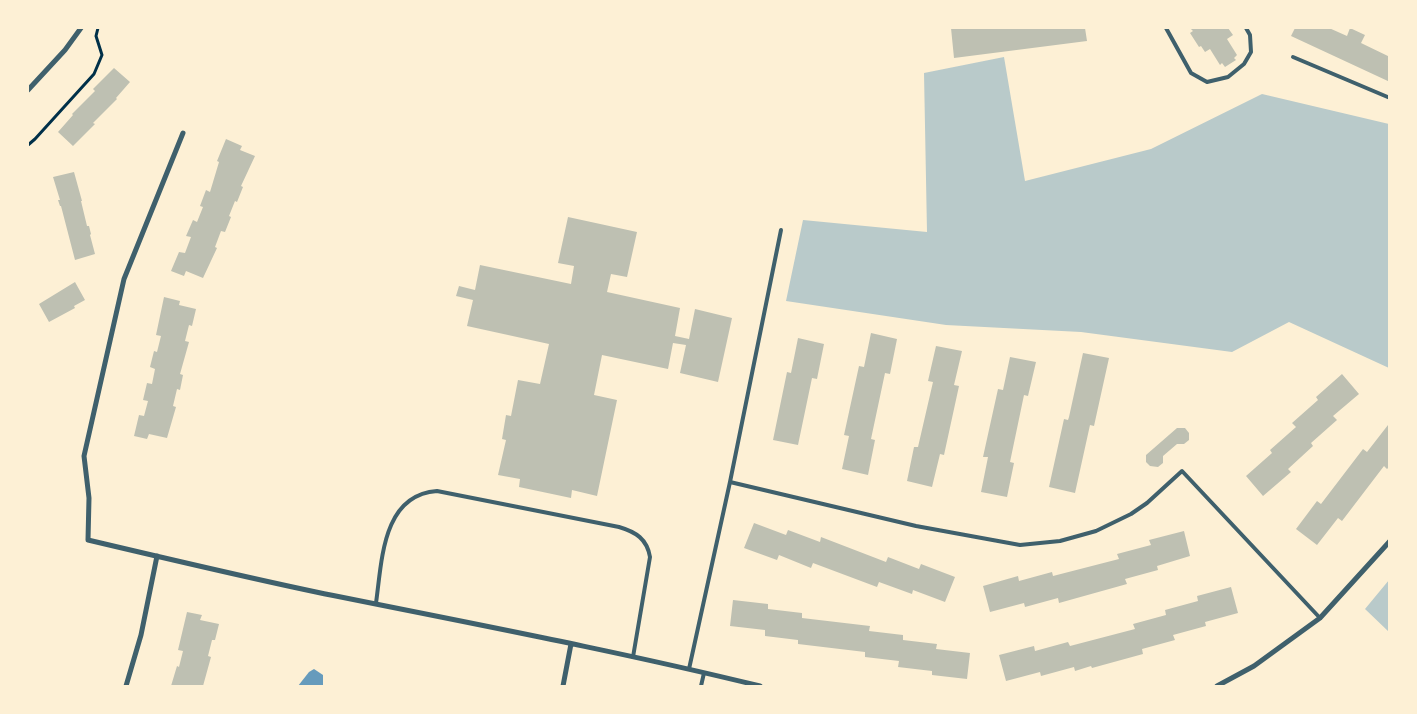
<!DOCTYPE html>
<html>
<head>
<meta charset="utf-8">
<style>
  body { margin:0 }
  #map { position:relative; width:1417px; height:714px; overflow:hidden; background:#fdf0d5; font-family:"Varela Round",sans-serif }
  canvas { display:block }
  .frame { position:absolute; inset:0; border:29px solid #fdf0d5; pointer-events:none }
</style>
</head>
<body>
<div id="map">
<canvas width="1417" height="714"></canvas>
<div class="frame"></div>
</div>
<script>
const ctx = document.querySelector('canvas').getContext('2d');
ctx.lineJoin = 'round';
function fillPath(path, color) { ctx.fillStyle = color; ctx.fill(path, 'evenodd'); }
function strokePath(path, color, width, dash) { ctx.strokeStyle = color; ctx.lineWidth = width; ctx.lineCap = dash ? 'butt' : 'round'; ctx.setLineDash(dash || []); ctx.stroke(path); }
fillPath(new Path2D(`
  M1004,57L1025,181L1151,149L1262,94L1389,124V368L1289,322L1232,352L1081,332L946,325L786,301L803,220L927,232L924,73Z
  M1389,580V632L1365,609Z`), '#b9caca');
fillPath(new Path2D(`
  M314,669L323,675V686H298L309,672Z`), '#669bbc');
fillPath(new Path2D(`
  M951,28H1085L1087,41L954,58Z
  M1190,28H1228L1233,35L1227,39L1237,55L1234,58L1236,60L1225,67L1222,63L1220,65L1210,49L1205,52L1201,46L1199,47L1190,33L1193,31Z
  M1295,28H1329L1347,36L1350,28L1365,35L1361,43L1390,57V82L1291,36Z
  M114,68L130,82L116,98L117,99L93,123L95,124L73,146L58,132L73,115L72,114L95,91L93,89Z
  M226,139L242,146L240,150L255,156L241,186L243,187L237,202L235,201L229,216L231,217L225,232L221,231L215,247L217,248L203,278L186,271L184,276L171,271L179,252L185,253L191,237L186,236L193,220L197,222L203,207L200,206L206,190L210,192L219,162L217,161Z
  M74,172L82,201H81L87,226H89L91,234L90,235L95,254L75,260L61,206H60L58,200H60L53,177Z
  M568,217L637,232L627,277L611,274L607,292L680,308L675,336L689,339L695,309L732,318L718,382L680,373L686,345L673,343L668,369L602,355L594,395L617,400L597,496L572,490L571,498L519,487L520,479L498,475L506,440L502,439L506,415L511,416L518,380L540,384L549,344L467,326L473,300L456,296L459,286L475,290L480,265L571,284L574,266L558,263Z
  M75,282L85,300L74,306L75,308L49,322L39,304Z
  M164,297L180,301L179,305L196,309L192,326L189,325L185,341L189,342L180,374L183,375L180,390L177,389L173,406L176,407L167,438L149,434L147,439L134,436L139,415L144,416L148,401L143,400L147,383L152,384L155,369L150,367L154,351L157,352L161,336L156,335Z
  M871,333L897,339L890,374L885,373L871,439L875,440L868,475L842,469L849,436L844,435L859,366L864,367Z
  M798,338L824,344L817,379L812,378L798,445L773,440L787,372L791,373Z
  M936,346L962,351L954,385L959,386L944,455L940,454L932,487L907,481L914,447H918L933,382L928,381Z
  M1083,353L1109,358L1094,426L1090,425L1075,493L1049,487L1064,419L1068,420L1069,417Z
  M1010,357L1036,362L1028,396L1024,395L1010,462L1014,463L1007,497L981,492L988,457H983L998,389L1003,390Z
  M1342,374L1359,394L1333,416L1337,420L1311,443L1313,446L1288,469L1291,472L1263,496L1246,476L1272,453L1270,450L1296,427L1292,423L1318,400L1316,397Z
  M1388,425L1390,426V466L1387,469L1384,466L1342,521L1338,518L1317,545L1296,529L1317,501L1321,504L1363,449L1367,452Z
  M1177,428H1185L1189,433V440L1184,444H1177L1163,456V463L1158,467L1150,466L1146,462V455Z
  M754,523L786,535L788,530L820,542L821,537L886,562L888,557L919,569L921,564L955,577L945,602L913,590L912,594L879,582L877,587L813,563L811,568L779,555L777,560L744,548Z
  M1184,531L1190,556L1157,566L1158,570L1125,579L1127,584L1059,603L1058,598L1025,607L1024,603L990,612L983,586L1018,576L1019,581L1052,572L1053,576L1119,559L1117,554L1151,545L1149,540Z
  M1231,587L1238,613L1205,622L1206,626L1173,635L1175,640L1142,649L1143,654L1092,668L1091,666L1075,671L1074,667L1041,676L1040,672L1006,681L999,655L1034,646L1035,651L1068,642L1070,646L1135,629L1133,624L1166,615L1165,610L1198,601L1197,596Z
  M733,600L768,604V609L802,613V618L870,626L869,631L903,635V640L937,644L936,649L970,653L967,679L932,675V671L898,667L899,661L865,657V652L798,644V640L765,636V630L730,626Z
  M187,612L202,615L200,620L219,624L215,640H212L208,656L211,657L203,686H171L177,666L179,667L183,651L178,650Z`), '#bec0b2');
strokePath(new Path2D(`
  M28,145L35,139L94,74L102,55L96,36L98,28`), '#003049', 3);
strokePath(new Path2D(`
  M1166,28L1191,73L1207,82L1228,77L1244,64L1251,52L1250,35L1246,28
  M1293,57L1390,98
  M730,482L916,526L1020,545L1060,541L1096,531L1131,514L1147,503L1182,471L1320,618
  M376,603C382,561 382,495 437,491L619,527C636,532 647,539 650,557L633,657
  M689,669L730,482L781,230
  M701,686L704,673`), '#3f606c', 4);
strokePath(new Path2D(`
  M28,90L65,50L81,28
  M183,133L124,279L84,456L89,498L88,540C164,558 240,576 316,592C464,622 613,650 760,686
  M126,686L141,635L157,556
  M563,686L571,644
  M1217,686L1254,666L1320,618L1390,541`), '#3f606c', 5);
</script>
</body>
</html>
